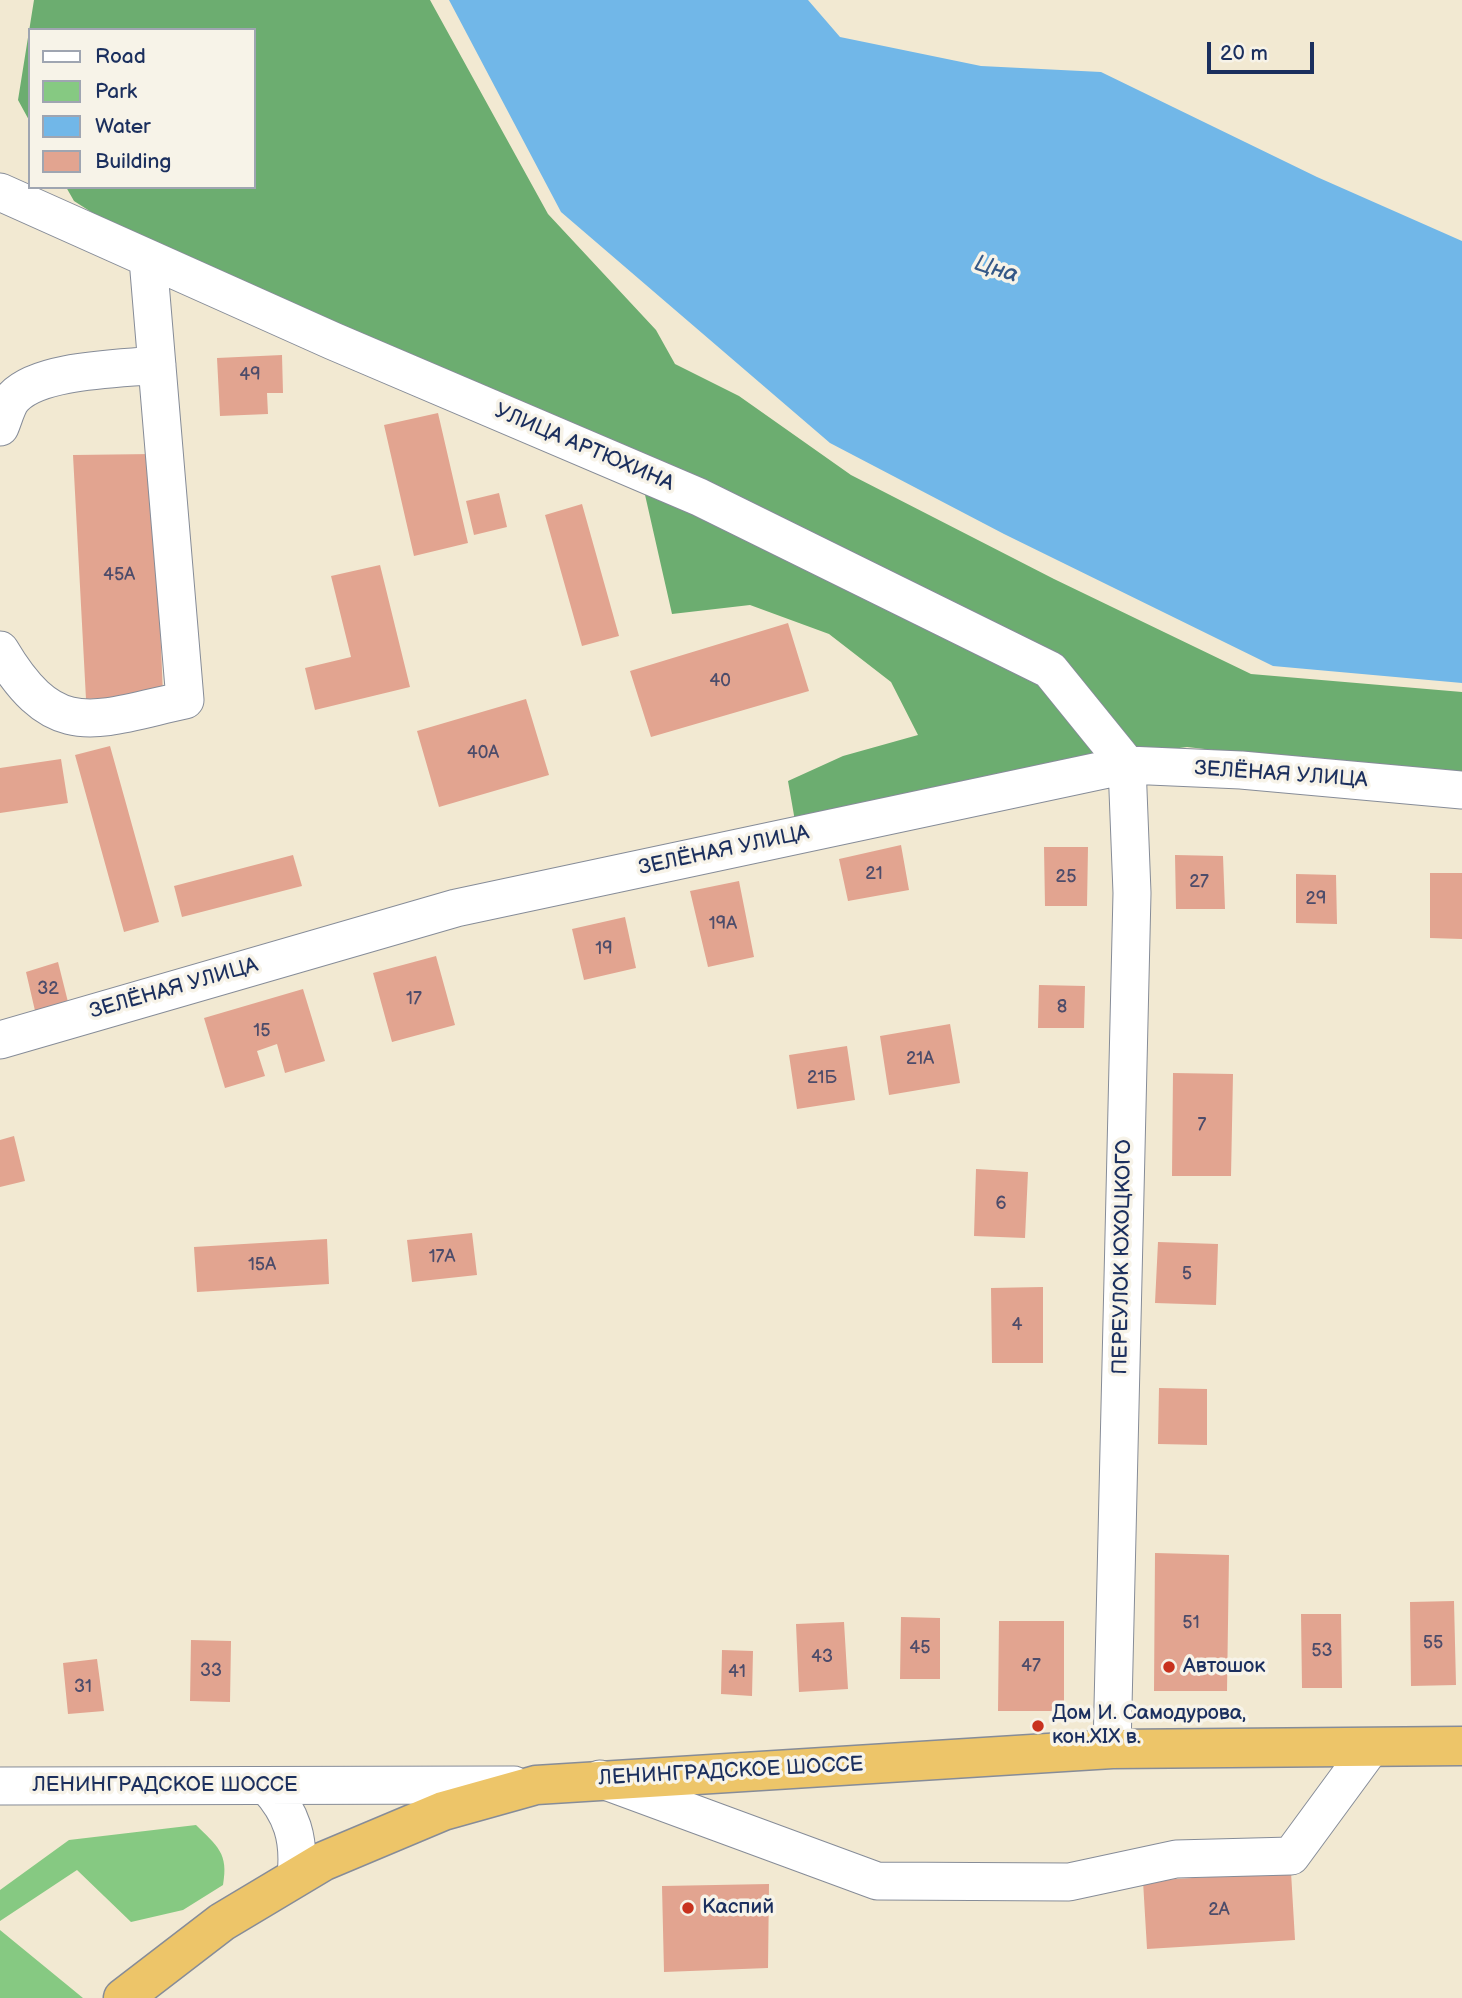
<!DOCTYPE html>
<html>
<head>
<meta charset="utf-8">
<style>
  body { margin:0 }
  #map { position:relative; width:1462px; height:1998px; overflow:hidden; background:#f2e9d2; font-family:"Balsamiq Sans",sans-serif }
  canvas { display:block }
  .legend { position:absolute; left:28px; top:28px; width:228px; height:161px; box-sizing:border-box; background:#f7f3e8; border:2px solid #9fa5b1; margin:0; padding:9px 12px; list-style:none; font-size:21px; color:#1b2f5e }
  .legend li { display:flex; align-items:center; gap:14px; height:35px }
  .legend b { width:35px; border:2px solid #9fa5b1 }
  .scale { position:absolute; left:1207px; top:42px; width:107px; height:32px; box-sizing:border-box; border:4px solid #1b2f5e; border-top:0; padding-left:9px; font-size:21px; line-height:24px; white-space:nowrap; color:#1b2f5e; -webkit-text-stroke:5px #f7f3e8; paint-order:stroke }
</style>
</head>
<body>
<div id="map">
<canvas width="1462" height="1998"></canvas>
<ul class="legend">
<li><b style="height:9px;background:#fff"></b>Road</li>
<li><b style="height:19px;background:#86c982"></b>Park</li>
<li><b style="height:19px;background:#71b7e8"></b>Water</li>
<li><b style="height:19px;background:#e2a490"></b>Building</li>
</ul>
<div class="scale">20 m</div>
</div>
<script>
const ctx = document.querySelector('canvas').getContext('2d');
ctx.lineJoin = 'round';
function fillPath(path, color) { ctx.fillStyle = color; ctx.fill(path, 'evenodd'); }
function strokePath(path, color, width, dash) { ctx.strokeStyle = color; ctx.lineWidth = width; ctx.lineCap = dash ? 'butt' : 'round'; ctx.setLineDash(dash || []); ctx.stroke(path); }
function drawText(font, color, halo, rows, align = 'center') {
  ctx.font = font + ' "Balsamiq Sans",sans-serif'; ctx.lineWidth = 7; ctx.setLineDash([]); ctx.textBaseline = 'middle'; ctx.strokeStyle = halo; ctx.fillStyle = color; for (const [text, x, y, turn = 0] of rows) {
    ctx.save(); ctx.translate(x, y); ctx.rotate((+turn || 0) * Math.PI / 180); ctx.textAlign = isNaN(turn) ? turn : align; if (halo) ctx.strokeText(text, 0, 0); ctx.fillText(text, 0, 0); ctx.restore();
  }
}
fillPath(new Path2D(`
  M196,1825C217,1846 229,1853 223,1885L183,1910L131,1922L77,1870L0,1921V1890L69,1840Z
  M0,1930L83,1998H0Z`), '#86c982');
fillPath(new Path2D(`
  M34,0H430L548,214L656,330L675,364L739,396L851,475L1054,579L1251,674L1462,692V773L1362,767L1187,747L1081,761L795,821L788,781L843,756L918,735L891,682L829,634L750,605L672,614L636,455L138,242L74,201L66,187H254V30H30V122L18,100Z`), '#6cad70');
fillPath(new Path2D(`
  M449,0H808L840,37L981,66L1101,72L1317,177L1462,241V683L1273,666L1004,534L830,443L561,212Z`), '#71b7e8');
fillPath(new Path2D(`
  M282,355L283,393H267L268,414L220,416L217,358Z
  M438,413L468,543L414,556L384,425Z
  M153,454L163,695L86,699L73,455Z
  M499,493L507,527L474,535L466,501Z
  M582,504L619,636L582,646L545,515Z
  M380,565L410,687L315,710L305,668L351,657L331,576Z
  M788,623L809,691L651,737L630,671Z
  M526,699L549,775L439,807L417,731Z
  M110,746L159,922L124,932L75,755Z
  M61,759L68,803L0,813V768Z
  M901,845L909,890L848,901L839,859Z
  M1044,847H1088L1087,906H1045Z
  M293,855L302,886L182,917L174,886Z
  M1175,855L1223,856L1225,909H1176Z
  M1430,873H1462V939L1430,938Z
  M1296,874L1336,875L1337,924L1296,923Z
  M739,881L754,957L708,967L690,891Z
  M625,917L636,968L584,980L572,929Z
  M436,956L455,1025L392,1042L373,973Z
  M58,962L69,1006L36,1015L26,972Z
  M1039,985L1085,986L1084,1028H1038Z
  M303,989L325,1061L285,1073L277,1044L257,1051L265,1076L225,1088L204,1018Z
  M950,1024L960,1083L889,1095L880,1036Z
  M847,1046L855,1100L797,1109L789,1055Z
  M1173,1073L1233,1074L1231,1176H1172Z
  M14,1136L25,1181L0,1187V1140Z
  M976,1169L1028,1172L1025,1238L974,1236Z
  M472,1233L477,1275L412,1282L407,1240Z
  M327,1239L329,1284L197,1292L194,1247Z
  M1158,1242L1218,1244L1216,1305L1155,1303Z
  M1043,1287V1363H992L991,1288Z
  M1159,1388L1207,1389V1445L1158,1444Z
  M1155,1553L1229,1555L1227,1691H1154Z
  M1454,1601L1456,1685L1411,1686L1410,1602Z
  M1301,1614H1341L1342,1688H1302Z
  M901,1617L940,1618V1679H900Z
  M999,1621H1064V1711H998Z
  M844,1622L848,1689L799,1692L796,1624Z
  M191,1640L231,1641L230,1702L190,1701Z
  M722,1650L753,1651L752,1696L721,1694Z
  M97,1659L104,1711L68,1714L63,1663Z
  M1291,1872L1295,1940L1147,1949L1143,1881Z
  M769,1884L768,1968L664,1972L662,1886Z`), '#e2a490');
const minor = new Path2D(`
  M0,192L333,341L699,497L1050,670L1127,765
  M0,427C4,418 7,404 14,397C40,369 121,369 157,365
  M0,650C55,743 94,720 185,700L148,259
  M0,1040L456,908L1127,765L1241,770L1462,790
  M1112,1749L1132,893L1127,765
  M600,1779L877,1881L1069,1882L1176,1859L1291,1856L1371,1747
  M0,1786L514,1785
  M267,1786C292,1813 300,1839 296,1876`);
const highway = new Path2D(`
  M123,1998L222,1922L324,1861L443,1811L536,1785L1112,1749L1462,1746`);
strokePath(minor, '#868c98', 39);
strokePath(highway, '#868c98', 41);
strokePath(minor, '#fff', 37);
strokePath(highway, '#edc569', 38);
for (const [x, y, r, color] of [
  [1169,1667,7,"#c8321e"],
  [1038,1726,7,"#c8321e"],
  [688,1908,7,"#c8321e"]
]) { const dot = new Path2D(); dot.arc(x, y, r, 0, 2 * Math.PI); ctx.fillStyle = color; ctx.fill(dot); strokePath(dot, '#f7f3e8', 2.5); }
drawText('18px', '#4d4c6a', null, [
  ["49",250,375],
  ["45А",119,575],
  ["40",720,681],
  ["40А",483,753],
  ["21",874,874],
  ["25",1066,877],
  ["27",1199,882],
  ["29",1316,899],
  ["19А",723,924],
  ["19",604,949],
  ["32",48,989],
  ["17",414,999],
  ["8",1062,1007],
  ["15",262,1031],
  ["21А",920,1059],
  ["21Б",822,1078],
  ["7",1202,1125],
  ["6",1001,1204],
  ["17А",442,1257],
  ["15А",262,1265],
  ["5",1187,1274],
  ["4",1017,1325],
  ["51",1191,1623],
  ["55",1433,1643],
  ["45",920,1648],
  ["53",1322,1651],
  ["43",822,1657],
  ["47",1031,1666],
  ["33",211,1671],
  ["41",737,1672],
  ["31",83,1687],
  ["2А",1219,1910]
]);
drawText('21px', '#1b2f5e', '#f7f3e8', [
  ["УЛИЦА АРТЮХИНА",584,448,23],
  ["ЗЕЛЁНАЯ УЛИЦА",1281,775,4],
  ["ЗЕЛЁНАЯ УЛИЦА",724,851,-12],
  ["ЗЕЛЁНАЯ УЛИЦА",174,989,-16],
  ["ПЕРЕУЛОК ЮХОЦКОГО",1123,1257,-89],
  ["ЛЕНИНГРАДСКОЕ ШОССЕ",731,1772,-3],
  ["ЛЕНИНГРАДСКОЕ ШОССЕ",165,1786]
]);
drawText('21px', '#1b2f5e', '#f7f3e8', [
  ["Автошок",1183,1667],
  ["Дом И. Самодурова,",1052,1714],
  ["кон.XIX в.",1052,1738],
  ["Каспий",702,1908]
], 'left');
drawText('italic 23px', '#355887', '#f7f3e8', [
  ["Цна",996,270,17]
]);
</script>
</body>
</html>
